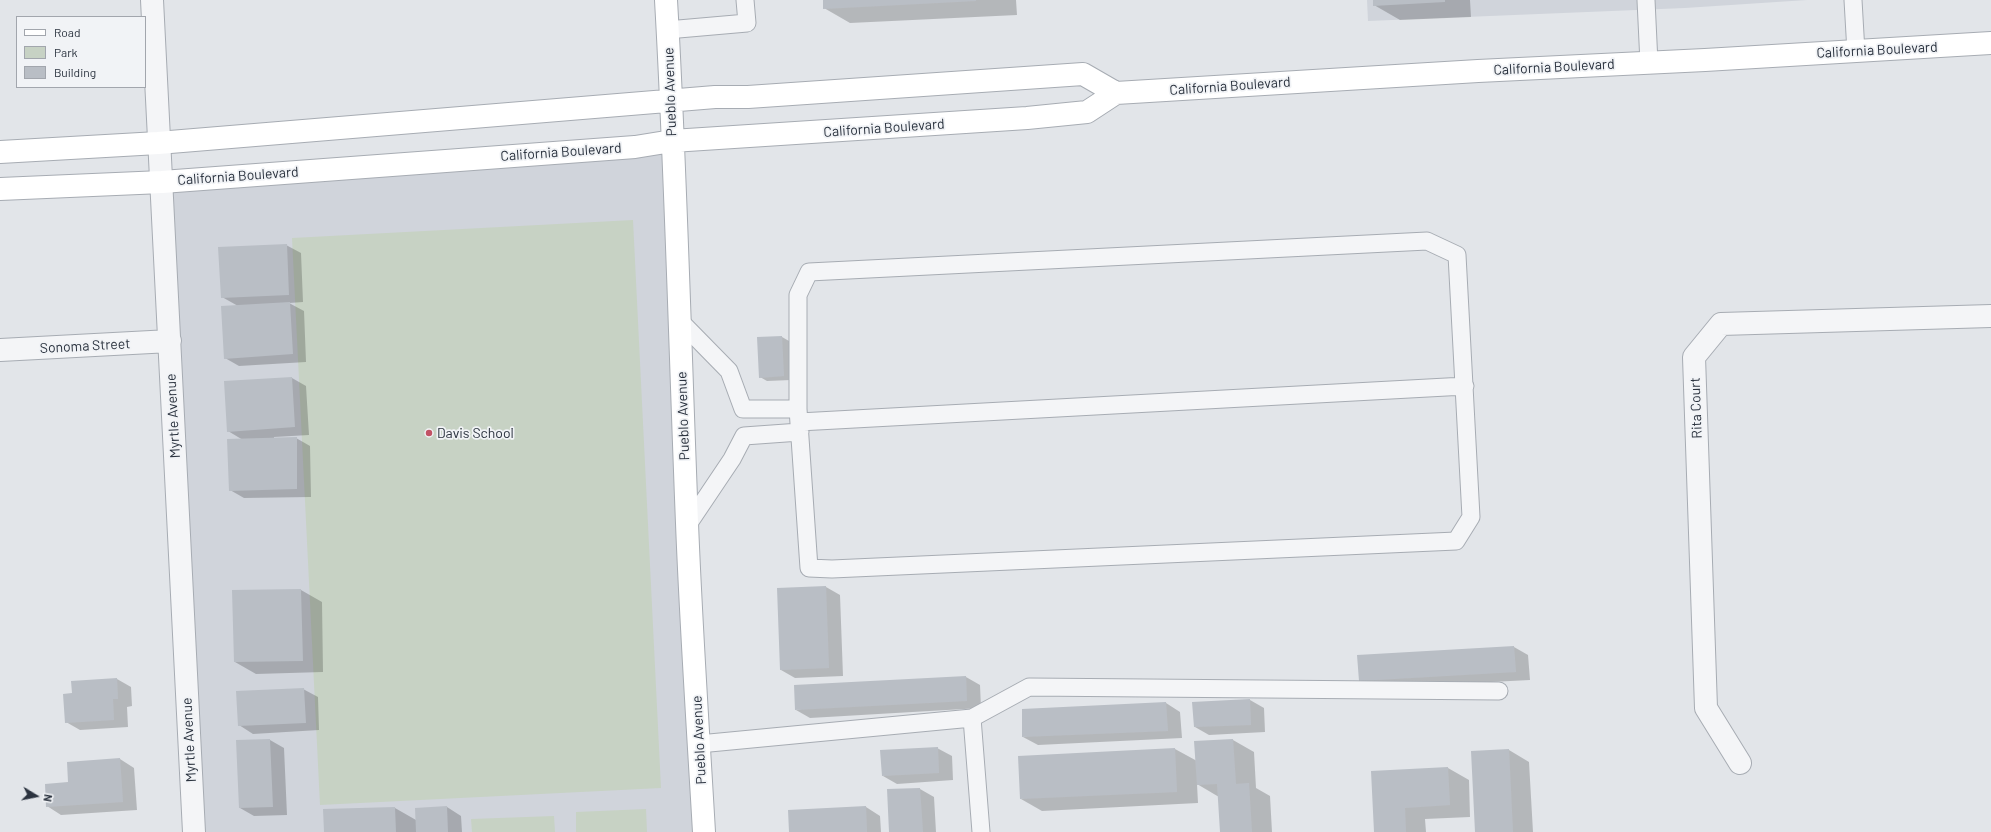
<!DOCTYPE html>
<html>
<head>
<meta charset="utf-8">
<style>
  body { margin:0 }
  #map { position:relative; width:1991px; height:832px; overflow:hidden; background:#e2e5e9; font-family:Barlow,sans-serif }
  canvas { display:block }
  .legend { position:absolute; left:16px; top:16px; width:130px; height:72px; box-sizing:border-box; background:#f1f3f6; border:1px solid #a2a6ad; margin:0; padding:5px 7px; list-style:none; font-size:12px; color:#2b333f }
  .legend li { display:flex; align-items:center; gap:8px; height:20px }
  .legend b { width:20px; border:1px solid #a2a6ad }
  .north { position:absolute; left:16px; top:776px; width:40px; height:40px; -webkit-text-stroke:3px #f1f3f6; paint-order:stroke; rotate:100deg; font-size:11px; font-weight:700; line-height:16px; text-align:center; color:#2b333f }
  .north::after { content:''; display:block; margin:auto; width:14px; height:18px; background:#2b333f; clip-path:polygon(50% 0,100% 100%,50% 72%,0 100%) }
</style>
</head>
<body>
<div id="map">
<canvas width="1991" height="832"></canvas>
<ul class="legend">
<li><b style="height:5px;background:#fff"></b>Road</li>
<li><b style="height:11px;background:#c7d2c4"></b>Park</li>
<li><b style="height:11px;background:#b9bec5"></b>Building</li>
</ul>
<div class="north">N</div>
</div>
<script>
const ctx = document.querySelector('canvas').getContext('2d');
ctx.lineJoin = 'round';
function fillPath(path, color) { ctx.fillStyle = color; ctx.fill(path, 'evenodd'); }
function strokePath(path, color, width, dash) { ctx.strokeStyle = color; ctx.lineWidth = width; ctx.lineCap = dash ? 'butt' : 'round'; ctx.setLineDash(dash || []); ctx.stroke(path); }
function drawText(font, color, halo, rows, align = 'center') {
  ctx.font = font + ' Barlow,sans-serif'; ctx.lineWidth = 3.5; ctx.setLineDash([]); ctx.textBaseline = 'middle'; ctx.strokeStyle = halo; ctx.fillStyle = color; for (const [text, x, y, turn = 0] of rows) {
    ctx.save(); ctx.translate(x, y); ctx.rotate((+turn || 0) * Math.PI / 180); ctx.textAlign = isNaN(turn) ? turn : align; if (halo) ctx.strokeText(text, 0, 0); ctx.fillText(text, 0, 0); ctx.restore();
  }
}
fillPath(new Path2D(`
  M1367,0H1807L1685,8L1368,21Z
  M672,141L704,832H194L162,182Z`), '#d0d4db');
fillPath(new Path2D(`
  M633,220L661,788L320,805L292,238Z
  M646,809L647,832H576V812Z
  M554,816L555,832H472L471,819Z`), '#c7d2c4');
fillPath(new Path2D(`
  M824,0H1016L1017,15L850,23L824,8Z
  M1374,0H1470L1471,17L1400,20L1374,5Z
  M286,245L301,253L303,302L289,303L304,311L306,362L239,366L225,358L238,306L222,297Z
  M782,337L789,341L791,380L767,381L760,377L758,338Z
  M292,378L306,386L309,435L274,437V439L296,438L310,446L311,497L244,498L230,490L243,440L228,431L225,382Z
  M826,587L840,595L843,676L795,678L781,670Z
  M301,590L322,602L323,672L256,674L235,662L233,591Z
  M1514,647L1528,655L1530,680L1374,688L1360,680L1358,656Z
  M966,677L980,685L981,708L810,718L796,710Z
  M117,679L131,687L132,706L127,707L128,727L80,730L66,722L73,694Z
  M303,689L318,697L319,730L253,734L239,725Z
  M1250,700L1264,708L1265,732L1209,735L1195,727Z
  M1166,703L1180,712L1182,738L1038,745L1023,737Z
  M270,740L284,748L287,815L254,816L240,808Z
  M1233,740L1254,752L1256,788L1270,796L1272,832H1221L1219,797L1197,784L1198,803L1042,811L1021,799L1175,749L1197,761L1195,742Z
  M937,748L952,756L953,780L897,784L883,776Z
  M1509,750L1529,762L1533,832H1476Z
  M120,759L134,768L137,810L61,815L47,806L69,783Z
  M1448,768L1469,780L1470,817L1425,819L1426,832H1375Z
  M920,789L934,797L936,832H890L888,790Z
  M447,807L461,816L462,832H325L324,810L395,808L416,820Z
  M866,807L880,816L881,832H790Z`), '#0003');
fillPath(new Path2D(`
  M823,0H976V1L823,9Z
  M1373,0H1445V2L1373,6Z
  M287,244L289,295L221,298L218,247Z
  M290,302L293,354L224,359L221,306Z
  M782,336L784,376L759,378L757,337Z
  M292,377L295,427L227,432L224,381Z
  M297,437V489L229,491L227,439Z
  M826,586L829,668L780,670L777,588Z
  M301,589L303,661L234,662L232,590Z
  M1514,646L1516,672L1359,681L1357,655Z
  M966,676L967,701L795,710L794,685Z
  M117,678L118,699H113L114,720L65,723L63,694L72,693L71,681Z
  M304,688L306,723L238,726L236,691Z
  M1250,699L1251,725L1194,727L1192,702Z
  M1166,702L1168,731L1022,737V709Z
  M270,739L273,807L239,808L236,740Z
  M1233,739L1236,784L1249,783L1252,832H1220L1217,784L1197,785L1194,741Z
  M938,747L939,773L882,776L880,750Z
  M1175,748L1177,792L1020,799L1018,756Z
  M1509,749L1513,832H1475L1471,751Z
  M120,758L123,802L46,807L45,784L68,782L67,762Z
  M1448,767L1450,805L1405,808L1406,832H1374L1371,771Z
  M920,788L923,832H889L887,789Z
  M447,806L448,832H416L415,808Z
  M866,806L867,832H789L788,810Z
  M395,807L396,832H324L323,809Z`), '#b9bec5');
const lane = new Path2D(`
  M1646,0L1649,63
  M1853,0L1856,52
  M667,30L747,23L745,0
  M1427,241L1457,255L1471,517L1456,541L832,569L809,568L798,409V295L809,272Z
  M679,320L729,371L743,409H798
  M799,422L1465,386
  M687,526L732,459L744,436L800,432
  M972,718L981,832
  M699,744L972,718L1029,687L1499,691`);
const street = new Path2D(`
  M152,0L194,832
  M0,350L170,341
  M1740,763L1706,708L1694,357L1721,324L1991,316`);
const secondary = new Path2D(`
  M666,0C676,174 680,349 687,523C691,626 698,729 704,832
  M0,152L158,143L715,97H748L1083,74L1116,93
  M0,189L162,182L635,147L672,141L1027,118L1087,112L1116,93L1478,71L1705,60L1991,43`);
strokePath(lane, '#a7acb3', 19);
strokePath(street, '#a7acb3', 24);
strokePath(secondary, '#a7acb3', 24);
strokePath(lane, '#f4f5f7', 17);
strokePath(street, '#f4f5f7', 22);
strokePath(secondary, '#fff', 22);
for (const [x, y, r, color] of [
  [429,433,4,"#c25265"]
]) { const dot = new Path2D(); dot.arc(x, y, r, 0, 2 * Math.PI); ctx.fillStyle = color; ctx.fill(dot); strokePath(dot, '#f1f3f6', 1.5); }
drawText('14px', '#2b333f', '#f1f3f6', [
  ["California Boulevard",1877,50,-3],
  ["California Boulevard",1554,67,-3],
  ["California Boulevard",1230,86,-4],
  ["Pueblo Avenue",670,92,-92],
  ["California Boulevard",884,128,-4],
  ["California Boulevard",561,152,-4],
  ["California Boulevard",238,176,-4],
  ["Sonoma Street",85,346,-3],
  ["Rita Court",1696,408,-92],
  ["Myrtle Avenue",173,416,-93],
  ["Pueblo Avenue",683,416,-92],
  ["Myrtle Avenue",189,740,-93],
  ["Pueblo Avenue",699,740,-93]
]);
drawText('14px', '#2b333f', '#f1f3f6', [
  ["Davis School",437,433]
], 'left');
</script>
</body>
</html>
